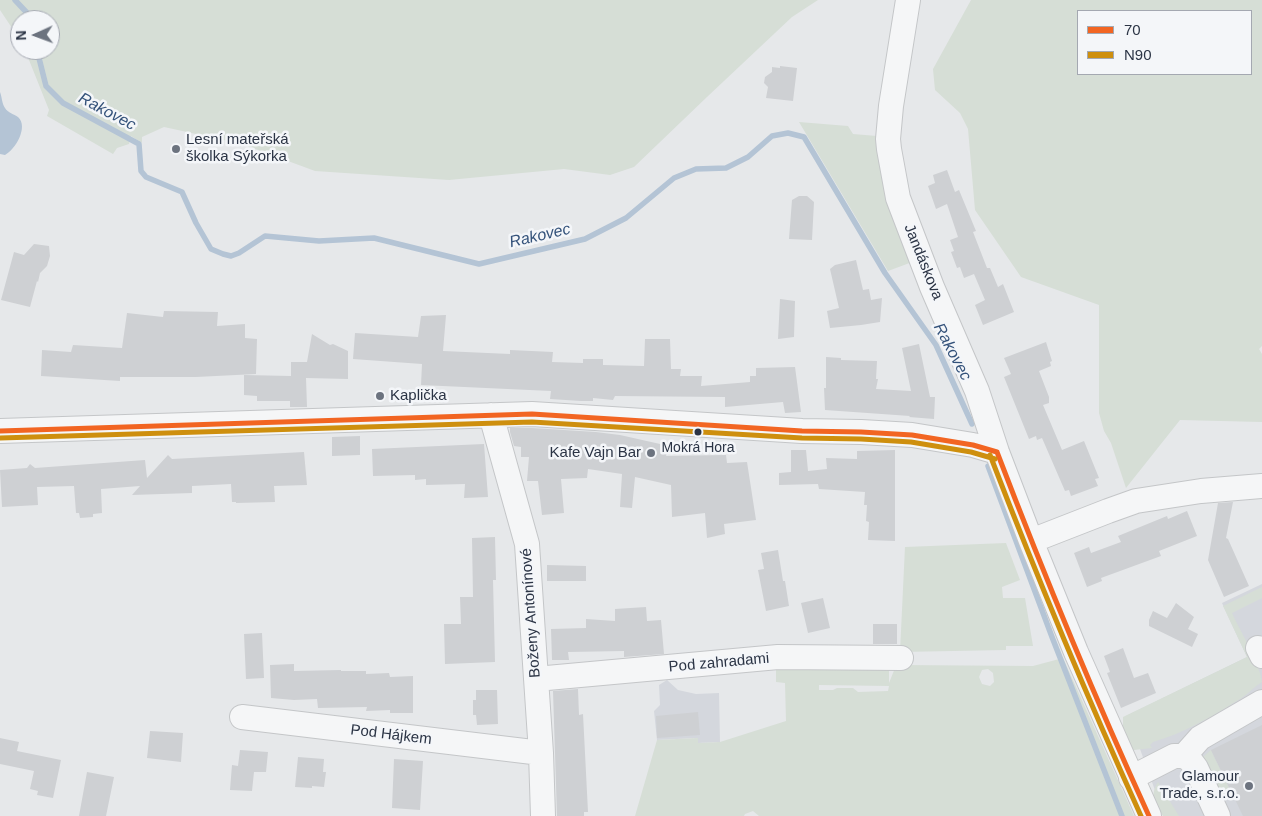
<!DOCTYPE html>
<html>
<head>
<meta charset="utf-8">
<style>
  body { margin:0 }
  #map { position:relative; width:1262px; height:816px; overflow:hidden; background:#e6e8ea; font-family:Helvetica,sans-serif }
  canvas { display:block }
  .legend { position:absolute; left:1077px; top:10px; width:175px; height:65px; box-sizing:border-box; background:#f4f6f9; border:1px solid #a4a8b1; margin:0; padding:6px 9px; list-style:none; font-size:15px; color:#2b3445 }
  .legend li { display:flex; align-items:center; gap:10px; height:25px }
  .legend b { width:25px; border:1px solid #a4a8b1 }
  .north { position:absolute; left:10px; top:10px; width:50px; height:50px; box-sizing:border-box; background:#f4f6f9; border:1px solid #a4a8b1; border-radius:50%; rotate:268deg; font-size:14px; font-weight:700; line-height:20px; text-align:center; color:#2b3445 }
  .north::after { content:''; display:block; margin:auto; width:18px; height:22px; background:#6c737f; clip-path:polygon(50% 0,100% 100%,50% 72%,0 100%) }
</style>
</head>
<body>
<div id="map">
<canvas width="1262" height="816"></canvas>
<ul class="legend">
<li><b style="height:6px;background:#f26522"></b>70</li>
<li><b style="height:6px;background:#ce8f0e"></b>N90</li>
</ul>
<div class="north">N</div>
</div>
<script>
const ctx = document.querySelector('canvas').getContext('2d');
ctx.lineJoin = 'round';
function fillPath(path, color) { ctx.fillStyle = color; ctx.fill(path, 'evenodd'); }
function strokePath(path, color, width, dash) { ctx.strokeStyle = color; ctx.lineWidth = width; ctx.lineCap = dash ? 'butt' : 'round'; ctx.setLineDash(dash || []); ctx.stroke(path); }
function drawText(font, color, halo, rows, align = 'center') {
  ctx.font = font + ' Helvetica,sans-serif'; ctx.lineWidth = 5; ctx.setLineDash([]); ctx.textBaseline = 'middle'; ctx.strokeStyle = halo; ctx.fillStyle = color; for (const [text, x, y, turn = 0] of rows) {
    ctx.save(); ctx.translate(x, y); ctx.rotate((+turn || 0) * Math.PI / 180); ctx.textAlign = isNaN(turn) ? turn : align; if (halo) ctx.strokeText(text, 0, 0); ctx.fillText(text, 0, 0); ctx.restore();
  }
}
fillPath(new Path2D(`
  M1262,584V816H1168L1160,804L1140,749L1126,716L1247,657L1222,603Z
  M667,680L678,690L696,694L719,693L720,742L698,743L697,738L657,740L654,711L660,705L659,685Z`), '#d4d7dd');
fillPath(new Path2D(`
  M0,0H818L792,17L707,97L634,167L610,175L564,169L449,180L315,171L242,144L164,127L142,137V143L131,136L129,144L117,148L113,154L47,116L49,110L25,50H50V20H20V40L0,10Z
  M971,0H1262V346L1259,349L1262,354V422L1180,420L1126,488L1111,443L1104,431L1099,413V305L1021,277L975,210L968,129L960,113L935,90L933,69ZM1078,11H1251V74H1078Z
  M799,122L848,126L853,134L877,136L915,261L888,271Z
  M1006,543L1020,580L1002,587L1003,598H1025L1033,646H1006V650L900,652L905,547Z
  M1262,587V598L1232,613C1241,633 1259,661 1262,682C1254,687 1248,694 1240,699C1213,716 1184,733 1153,742L1150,745L1152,748L1134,750L1128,748L1123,735V717L1247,657L1223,606Z
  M1063,658L1134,816H759L753,811L745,814L744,816H635L657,740L698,738V743L720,742L786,721L785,683L776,682V666L889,665V683L895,668L900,665L1033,666ZM988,669L993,673L994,682L990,686L982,684L979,677L982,670ZM819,685L889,686L888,691L858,692L853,688H837L833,690H819Z
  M1211,750L1232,794L1221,799L1203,759L1204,756Z
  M1158,782L1179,816H1163C1155,802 1149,797 1158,782Z`), '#d6ded6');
fillPath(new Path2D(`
  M0,92C2,97 2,104 5,108C8,113 14,114 18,117C29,127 15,150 5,155L0,154Z`), '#b4c4d5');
strokePath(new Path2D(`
  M15,0L29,15L31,20
  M37,50L46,86L63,103L139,144L141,171L146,177L182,192L196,223L211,249L223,254L231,256L239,253L265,236L319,241L374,238L479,264L585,239L626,218L674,178L696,169L726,168L748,157L772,136L788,133L804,137L885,273L936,345L972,424
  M988,466L1052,637L1122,816`), '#b4c4d5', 5.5);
fillPath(new Path2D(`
  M780,66L797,68L793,101L766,98L768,87L764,83L765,77L772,72V67L780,68Z
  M947,170L955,192L959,190L976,231L973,232L987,268H990L998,287L1003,284L1014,312L983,325L975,305L985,300L974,274L964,278L960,267L957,268L951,252L954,251L950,240L958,237L947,204L936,209L928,186L935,183L933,175Z
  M799,196H807L814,202L812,240L789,239L792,200Z
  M34,244L49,246L50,256L47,266L40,273L38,282L37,281L30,307L1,300L14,252L24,255Z
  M856,260L863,290L869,289L871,300L882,298L880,322L861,325L830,328L827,311L839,308L830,269L835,265Z
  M780,299L795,301L794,337L778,339Z
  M164,311L218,312L217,326L245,324V338L257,339L256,374L196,377H120V381L41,376L42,350L71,352L73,345L122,348L127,313L163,317Z
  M446,315L443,351L510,354V350L553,352L552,362L583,363V359H603V365L644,366L645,339H670L671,369H681L680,376H702L701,386L750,382V376H756V368L795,367L801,412L785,413L783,402L725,407V397L615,396L613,400L593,398V401H581L550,399L551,391L421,385L422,364L353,359L355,333L418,337L421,316Z
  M312,334L330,345L333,344L348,351V379L306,378L307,407H290V401H257V396L244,395V375L291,376V362H307Z
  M1046,342L1052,361L1050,362L1051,366L1039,371L1049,397V403L1043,405L1062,450L1084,441L1099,478L1095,479L1098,486L1071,496L1069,490L1065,491L1042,438L1037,440L1036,436L1029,439L1004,377L1011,374L1004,358Z
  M919,344L930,397H935L934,419L909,417L910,416L825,410L824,388H826V357L841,358V360L877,361L876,379H878L876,389L911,391L902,348Z
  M510,428H532L596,432L620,435L669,446L666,456L726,455L727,463L747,462L756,520L724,524L725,534L707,538L705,513L672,517L671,485L635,477L632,508L620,507L622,474L588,469L587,478L561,479L564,513L542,515L538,481H527L529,457H521V447L514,446L510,432Z
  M360,436V455L332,456V437Z
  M484,444L488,497L464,498L465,484L426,485V479L415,480V475L373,476L372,449Z
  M791,450H806L808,471L827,469L826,458L857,459V451L895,450V541L868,540L869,522L866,521L867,505H864L865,492L819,489L818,484L779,485V473L791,472Z
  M304,452L307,485L274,486L275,502L236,503V502H232L231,484L192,486V493L132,495L140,486L101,489L102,513L93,514V517L80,518L79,513H76L74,486L37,487L38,505L2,507L0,470L27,468L30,464L35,468L145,460L147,478L168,455L172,459Z
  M1233,502L1226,538L1228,539L1249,586L1224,597L1208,560L1218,503Z
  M1187,511L1197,536L1159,551L1161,556L1101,578L1102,581L1087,587L1074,553L1089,547L1091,553L1121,542L1118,536L1167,516L1168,519Z
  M495,537L496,580H493L495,662L445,664L444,624H461L460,597H473L472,538Z
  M778,550L783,581H785L789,606L766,611L758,570L764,569L761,553Z
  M547,565L586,566V581H547Z
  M823,598L830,628L808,633L801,603Z
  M1176,603L1194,617L1188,629L1198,634L1192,647L1149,626V620L1153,611L1167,618Z
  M646,607L647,621L661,620L664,654L624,657V651L568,652L569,660H552L551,629L586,628V619L615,621V609Z
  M873,624H897V644H873Z
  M262,633L264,678L246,679L244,634Z
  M1123,648L1134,678L1148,673L1156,693L1121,708L1107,673L1110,672L1104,656Z
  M294,664V671L341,670V671H366V674L389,673L390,677L413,676V713H390V710L366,711L367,707L318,708L317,699L294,700L271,698L270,665Z
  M578,689L579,715L583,714L588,812H584V816H557L553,691Z
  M476,690H497L498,724L477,725L476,715H473V700H476Z
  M698,712L700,735L657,738L656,716Z
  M1262,725V816H1243L1211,750Z
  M150,731L183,733L181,762L147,758Z
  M0,738L19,742L17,751L61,760L53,798L37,795L38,791L30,789L34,771L0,764Z
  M240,750L268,752L266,772H254L252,791L230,790L232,765L238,766Z
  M298,757L324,759L323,772H326L324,787L312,786V788L295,787Z
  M394,759L423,761L420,810L392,808Z
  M87,772L114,777L106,816H79Z`), '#ced0d3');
const minor = new Path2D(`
  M908,0L891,106L888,139L889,149L898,198L932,287L977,391L997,452L1031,541L1076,652L1149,816
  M491,415L527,544L541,753L543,816
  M0,431L532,414L802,431L861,432L912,435L973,445L997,452
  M1031,541L1108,511L1136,501L1201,491L1262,486
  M1258,648L1262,656
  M536,679L778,657L901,658
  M242,717L541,753
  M1184,756L1200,738L1262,702
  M1131,778L1174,756H1184L1190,760L1196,768L1218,816`);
strokePath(minor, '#c4c6c8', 26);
strokePath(minor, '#f5f6f7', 24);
strokePath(new Path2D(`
  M0,431L532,414L802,431L861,432L912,435L973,445L997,452
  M997,452C1044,575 1094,696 1149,816`), '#f26522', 5);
strokePath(new Path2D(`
  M0,438L532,422L802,438L861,439L911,442L971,452L995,459
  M990,455C1037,577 1087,697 1141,816`), '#ce8f0e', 5);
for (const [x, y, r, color] of [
  [176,149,5,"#6c737f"],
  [380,396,5,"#6c737f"],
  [698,432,4.5,"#2b3445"],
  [651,453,5,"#6c737f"],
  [1249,786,5,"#6c737f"]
]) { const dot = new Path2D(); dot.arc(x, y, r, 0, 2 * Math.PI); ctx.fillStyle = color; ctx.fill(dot); strokePath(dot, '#f4f6f9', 2); }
drawText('14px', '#2b3445', '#f4f6f9', [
  ["Mokrá Hora",698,448]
]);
drawText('15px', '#2b3445', '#f4f6f9', [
  ["Lesní mateřská",186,140],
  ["školka Sýkorka",186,157],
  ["Kaplička",390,396],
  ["Kafe Vajn Bar",641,453,"right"],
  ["Glamour",1239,777,"right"],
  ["Trade, s.r.o.",1239,794,"right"]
], 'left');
drawText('15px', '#2b3445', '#f4f6f9', [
  ["Jandáskova",923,262,68],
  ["Boženy Antonínové",531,613,-94],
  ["Pod zahradami",719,663,-5],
  ["Pod Hájkem",391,735,7]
]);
drawText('italic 16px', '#34527a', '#f4f6f9', [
  ["Rakovec",107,112,28],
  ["Rakovec",540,236,-13],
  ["Rakovec",952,352,62]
]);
</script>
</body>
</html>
